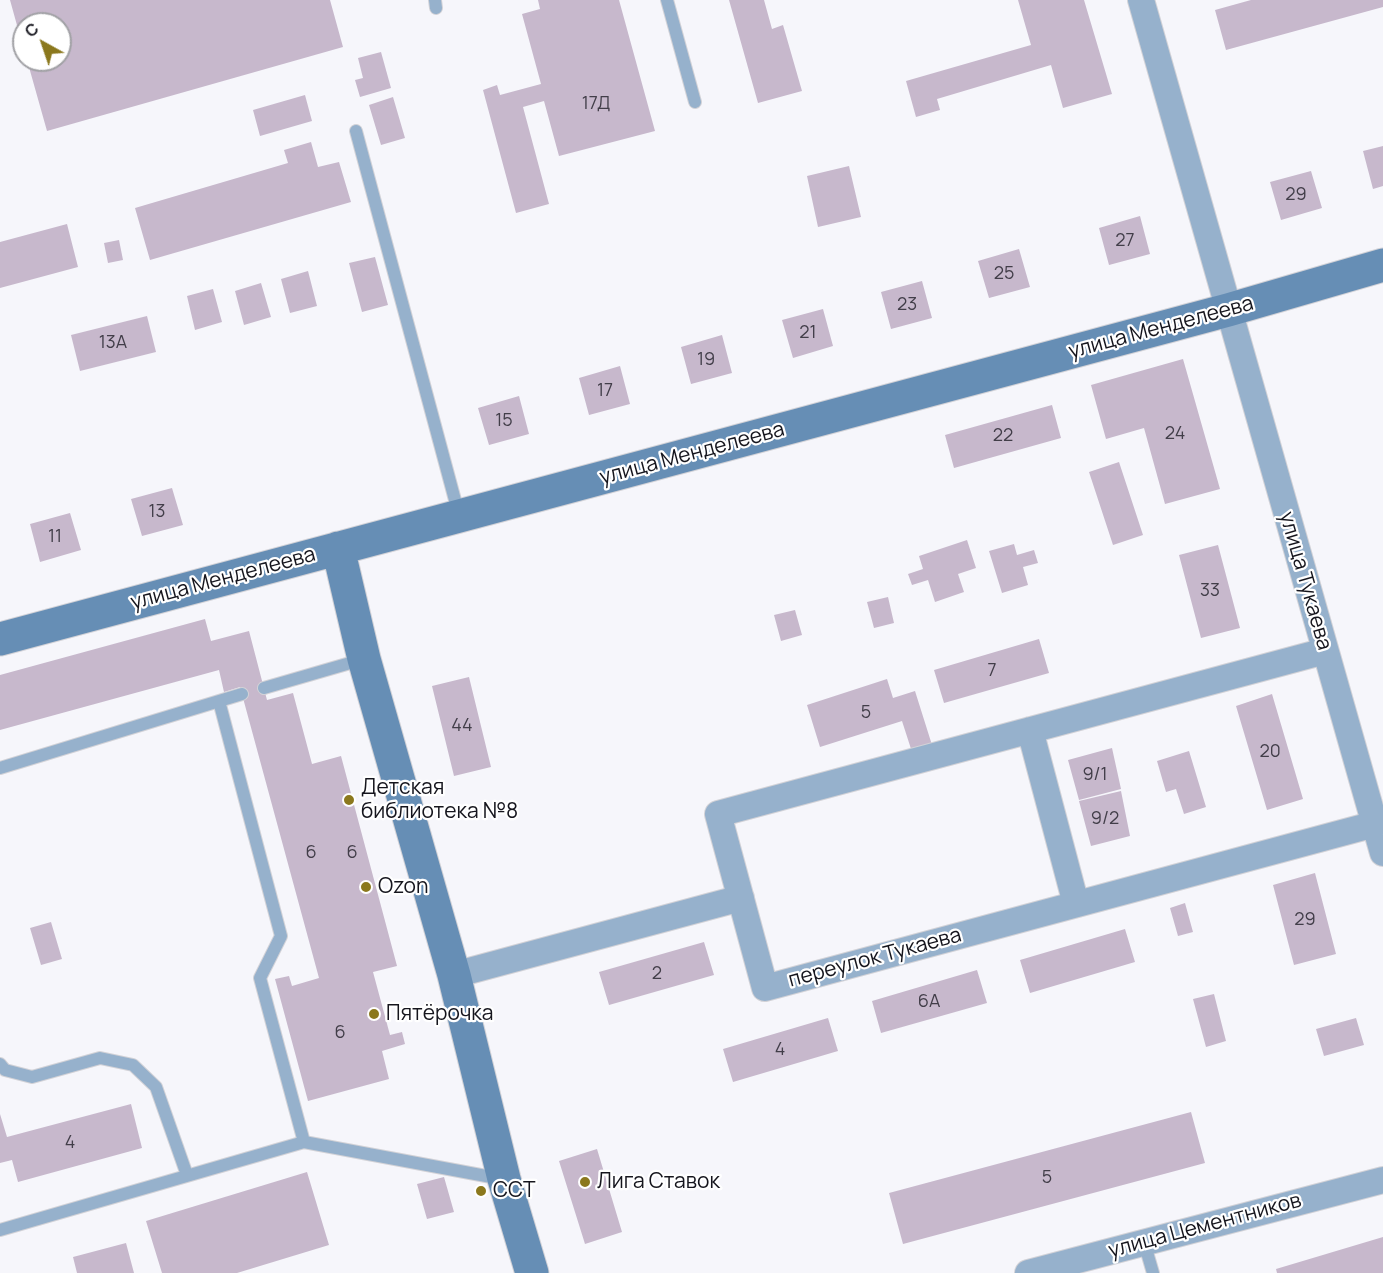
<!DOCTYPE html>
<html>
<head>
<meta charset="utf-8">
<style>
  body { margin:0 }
  #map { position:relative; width:1383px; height:1273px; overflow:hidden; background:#f6f6fb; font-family:Manrope,sans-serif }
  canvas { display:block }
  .north { position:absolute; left:12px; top:12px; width:60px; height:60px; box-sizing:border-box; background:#fff; border:2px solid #a1a1a5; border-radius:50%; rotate:320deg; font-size:16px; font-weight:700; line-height:24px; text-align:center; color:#15151d }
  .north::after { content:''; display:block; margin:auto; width:21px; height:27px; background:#8b781d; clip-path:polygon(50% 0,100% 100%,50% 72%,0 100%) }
</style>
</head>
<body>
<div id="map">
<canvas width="1383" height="1273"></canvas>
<div class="north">С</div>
</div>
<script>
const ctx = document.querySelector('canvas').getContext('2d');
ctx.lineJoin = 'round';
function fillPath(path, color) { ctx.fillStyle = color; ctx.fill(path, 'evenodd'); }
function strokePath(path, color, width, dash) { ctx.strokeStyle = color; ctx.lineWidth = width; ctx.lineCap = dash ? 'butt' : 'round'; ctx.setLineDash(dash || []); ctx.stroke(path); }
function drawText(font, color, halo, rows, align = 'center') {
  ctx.font = font + ' Manrope,sans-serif'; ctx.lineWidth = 4.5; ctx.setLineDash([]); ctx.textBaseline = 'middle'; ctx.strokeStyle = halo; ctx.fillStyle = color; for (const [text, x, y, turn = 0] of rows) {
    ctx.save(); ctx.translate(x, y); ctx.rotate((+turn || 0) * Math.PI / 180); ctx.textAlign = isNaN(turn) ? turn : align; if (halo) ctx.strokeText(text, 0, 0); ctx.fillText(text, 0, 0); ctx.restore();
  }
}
fillPath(new Path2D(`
  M10,0H330L343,47L47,131L27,60H60V24H24L23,47Z
  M538,0H619L655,131L559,156L544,101L523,107L549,204L516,213L483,90L497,85L500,95L541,84L522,14L540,9Z
  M729,0H764L772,29L783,25L802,91L758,103Z
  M1018,0H1084L1112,94L1063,108L1051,65L937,99L940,110L916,117L906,81L1031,45Z
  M1251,0H1383V7L1226,50L1215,10Z
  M381,52L391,88L360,97L355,80L363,78L358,58Z
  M305,95L312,121L260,136L253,110Z
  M393,97L405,138L381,145L369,105Z
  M311,142L318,167L339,162L351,202L150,260L135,208L288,163L284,150Z
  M1383,146V186L1373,189L1363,151Z
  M849,166L861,217L818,227L807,176Z
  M1311,171L1322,208L1281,220L1270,182Z
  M1140,216L1150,254L1109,265L1099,228Z
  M67,224L78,267L0,288V242Z
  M119,240L123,260L108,263L104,243Z
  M1019,249L1030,287L989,298L978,261Z
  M375,257L388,305L362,312L349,263Z
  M308,271L317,306L290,313L281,279Z
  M922,281L932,318L891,329L881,292Z
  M261,283L271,317L244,325L235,291Z
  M213,289L222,322L195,330L187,296Z
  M823,309L833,346L793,358L782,320Z
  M147,316L156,352L80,371L71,335Z
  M722,335L732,373L691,384L681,347Z
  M1183,359L1220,489L1165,504L1144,428L1106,439L1091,385Z
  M620,366L630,404L589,415L579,378Z
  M519,396L529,434L489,445L478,408Z
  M1052,405L1061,438L954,468L945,435Z
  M1119,462L1143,535L1113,545L1089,472Z
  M172,488L183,525L142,536L131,499Z
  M70,513L81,550L40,562L30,524Z
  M967,540L976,568L958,574L964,592L935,602L928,580L912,585L908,574L923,569L919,556Z
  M1014,544L1017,555L1034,550L1038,563L1023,567L1028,585L1002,593L989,551Z
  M1218,545L1240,628L1201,638L1179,555Z
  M888,597L894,623L874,628L867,602Z
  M795,610L802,635L781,641L774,615Z
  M205,619L211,641L249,631L267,700L293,693L312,764L341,756L397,966L373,972L390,1035L402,1032L405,1044L382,1051L389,1079L308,1101L275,979L289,976L292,986L319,978L240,687L224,692L219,670L0,730V675Z
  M1039,639L1049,673L944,703L934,670Z
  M469,677L491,767L454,776L432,686Z
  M887,679L893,698L915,691L932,745L912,752L902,721L820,747L807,705Z
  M1272,694L1303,799L1267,810L1236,706Z
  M1112,748L1121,789L1079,800L1068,760Z
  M1189,751L1206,807L1184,814L1176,789L1166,792L1157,761Z
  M1121,791L1130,836L1091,846L1079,801Z
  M1315,873L1336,954L1294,965L1273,885Z
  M1185,903L1193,932L1178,936L1170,908Z
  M51,922L62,959L41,965L30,928Z
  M1125,929L1135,962L1030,993L1020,960Z
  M704,942L714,975L609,1005L599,972Z
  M977,970L987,1003L881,1033L872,1001Z
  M1214,994L1226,1041L1206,1047L1193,999Z
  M828,1018L838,1051L733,1082L723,1049Z
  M1356,1018L1364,1045L1324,1056L1316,1029Z
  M131,1104L142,1148L18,1182L12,1160L0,1163V1114L7,1137Z
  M1191,1112L1205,1163L903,1244L889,1193Z
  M597,1149L622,1232L585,1244L559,1161Z
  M307,1172L329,1245L237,1273H162L146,1221Z
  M444,1177L454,1212L427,1219L417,1184Z
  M1383,1237V1273H1277L1276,1269Z
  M126,1243L134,1273H77L73,1257Z`), '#c7b8cc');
const lane = new Path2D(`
  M435,0L436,8
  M667,0L695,102
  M356,131L459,515
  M264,688L364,659
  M219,701L281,936L260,978L304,1142
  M0,768L242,694
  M0,1064L5,1070L32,1077L100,1058L133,1065L156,1087L187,1175
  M0,1230L304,1142L502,1179
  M1144,1242L1153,1273`);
const street = new Path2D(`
  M1141,0L1383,853
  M1325,651L718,814L765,988L1375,824
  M1030,730L1076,904
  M454,975L741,898
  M1028,1273L1383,1180`);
const secondary = new Path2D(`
  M338,548L364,659L454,975L504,1179L532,1273
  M0,639L1228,310L1383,265`);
strokePath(lane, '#d2d2d7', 14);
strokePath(street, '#d2d2d7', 28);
strokePath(secondary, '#d2d2d7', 35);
strokePath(lane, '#96b1cc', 12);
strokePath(street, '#96b1cc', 26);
strokePath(secondary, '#668eb5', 33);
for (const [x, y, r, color] of [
  [349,800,6,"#8b781d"],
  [366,887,6,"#8b781d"],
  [374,1014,6,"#8b781d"],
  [585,1182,6,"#8b781d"],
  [481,1191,6,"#8b781d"]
]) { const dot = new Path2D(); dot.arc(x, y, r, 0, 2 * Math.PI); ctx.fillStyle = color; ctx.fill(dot); strokePath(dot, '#fff', 2); }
drawText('18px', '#423e49', null, [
  ["17Д",596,104],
  ["29",1296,195],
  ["27",1125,241],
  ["25",1004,274],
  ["23",907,305],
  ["21",808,333],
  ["13А",113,343],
  ["19",706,360],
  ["17",605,391],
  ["15",504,421],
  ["24",1175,434],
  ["22",1003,436],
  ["13",157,512],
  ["11",55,537],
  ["33",1210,591],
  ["7",992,671],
  ["5",866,713],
  ["44",462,726],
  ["20",1270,752],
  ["9/1",1095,775],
  ["9/2",1105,819],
  ["6",311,853],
  ["6",352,853],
  ["29",1305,920],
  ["2",657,974],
  ["6А",929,1002],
  ["6",340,1033],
  ["4",780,1050],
  ["4",70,1143],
  ["5",1047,1178]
]);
drawText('21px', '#15151d', '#fff', [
  ["улица Менделеева",1161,328,-15],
  ["улица Менделеева",692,454,-15],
  ["улица Менделеева",223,579,-15],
  ["улица Тукаева",1305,581,74],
  ["переулок Тукаева",875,958,-15],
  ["улица Цементников",1205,1226,-15]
]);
drawText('21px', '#15151d', '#fff', [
  ["Детская",361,788],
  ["библиотека №8",361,812],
  ["Ozon",378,887],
  ["Пятёрочка",386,1014],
  ["Лига Ставок",597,1182],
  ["ССТ",493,1191]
], 'left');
</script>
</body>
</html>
